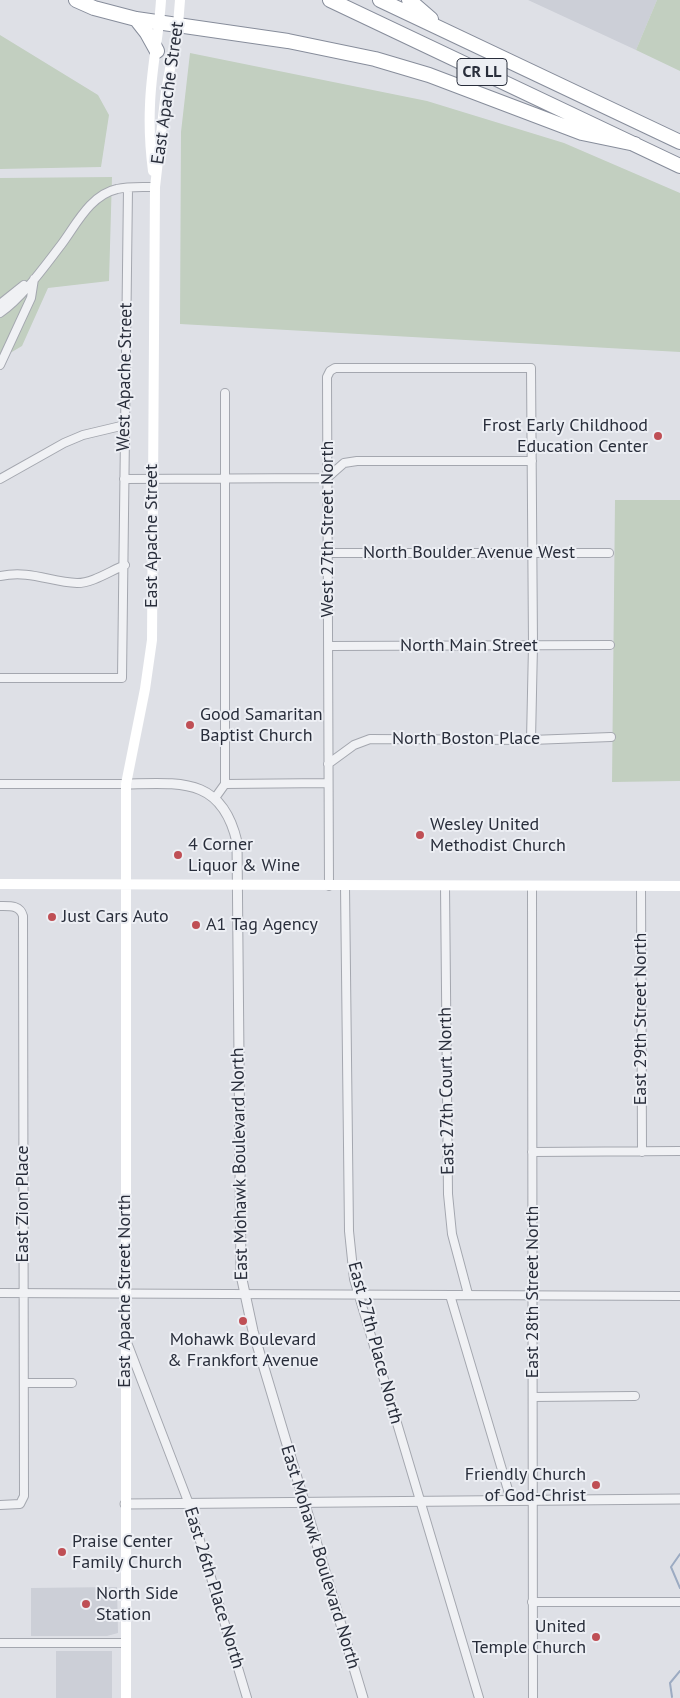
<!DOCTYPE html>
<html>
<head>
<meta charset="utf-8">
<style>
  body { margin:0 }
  canvas { display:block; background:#dee0e6 }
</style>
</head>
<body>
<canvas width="680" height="1698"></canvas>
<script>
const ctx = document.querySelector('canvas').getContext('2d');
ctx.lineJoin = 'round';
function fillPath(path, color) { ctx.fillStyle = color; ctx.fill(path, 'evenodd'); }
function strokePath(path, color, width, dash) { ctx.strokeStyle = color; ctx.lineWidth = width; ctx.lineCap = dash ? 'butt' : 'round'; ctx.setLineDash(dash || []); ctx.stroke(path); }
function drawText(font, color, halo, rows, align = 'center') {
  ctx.font = font + ' "PT Sans",sans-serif'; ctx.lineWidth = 4; ctx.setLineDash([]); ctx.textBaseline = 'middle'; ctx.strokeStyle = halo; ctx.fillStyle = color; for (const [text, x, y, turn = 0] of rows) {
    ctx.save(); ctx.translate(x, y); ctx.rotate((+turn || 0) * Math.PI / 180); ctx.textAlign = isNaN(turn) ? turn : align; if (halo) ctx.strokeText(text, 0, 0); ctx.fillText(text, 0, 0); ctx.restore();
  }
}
fillPath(new Path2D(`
  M528,0H657L636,50Z
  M117,1587L118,1633L107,1636H31V1588Z
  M56,1651H112V1698H56Z`), '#cccfd7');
fillPath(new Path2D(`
  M657,0H680V71L636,50Z
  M0,35L98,95L109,115L101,167L0,169Z
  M190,53L427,101L564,143L680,193V352L180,324L181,132Z
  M112,177L109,281L48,288L22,346L0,359V178Z
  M615,500H680V781L612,782Z`), '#c2cfc0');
strokePath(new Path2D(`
  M680,1554L671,1567L680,1588
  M672,1697L670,1683L680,1671`), '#9cabc2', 2);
const minor = new Path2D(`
  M0,304L24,285
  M0,313C23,297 44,267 61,245C76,225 90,195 117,189C129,186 143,187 155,187
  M0,365L31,298L34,279
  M0,479L64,443L83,435L125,425
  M124,479L327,478L344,463L357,461H532
  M328,553H609
  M0,576C31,570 50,582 77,583C93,583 110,571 125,565
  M328,646L610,645
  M0,678H122L128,188
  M328,764L354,745L370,739L531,740L611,737
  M0,784H126
  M225,784L328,783
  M215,798L225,784V393
  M329,886L327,377L330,371L335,368H531L533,645L531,740
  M345,886L349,1231L354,1279L479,1698
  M445,886L448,1194L452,1234L468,1294
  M532,886L533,1698
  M641,886L642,1152
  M0,906C10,906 20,905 23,916L24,1496L20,1504L0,1505
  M532,1152L680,1151
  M0,1293L680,1296
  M450,1295L511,1500
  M128,1345L189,1504L247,1698
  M24,1383H72
  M533,1397L635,1396
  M532,1602H680
  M0,1643H126`);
const tertiary = new Path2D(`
  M126,784C181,783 222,777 237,842L241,1275L253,1331L363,1698
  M125,1504L680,1499`);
const motorway = new Path2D(`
  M76,0L94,8L136,19L288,41L375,59L429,75L582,133L635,144
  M330,0L680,166
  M380,0L680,142
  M409,0L431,19
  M136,19L147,33L157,51`);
strokePath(minor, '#a4a7af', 10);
strokePath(tertiary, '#a4a7af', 11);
strokePath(motorway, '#878d9b', 16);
strokePath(minor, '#f0f1f4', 8);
strokePath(tertiary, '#f0f1f4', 9);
strokePath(new Path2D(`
  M153,171C150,148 149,127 150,105C151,70 159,35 161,0
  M0,884L680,886
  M126,1698V784L145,689L152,640L155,187L166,91L178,25L180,0`), '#fff', 10);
strokePath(motorway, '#fff', 14);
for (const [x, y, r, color] of [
  [658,436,5,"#bf4f55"],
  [190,725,5,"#bf4f55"],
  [420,835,5,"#bf4f55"],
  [178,855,5,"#bf4f55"],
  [52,917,5,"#bf4f55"],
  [196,925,5,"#bf4f55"],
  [243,1321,5,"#bf4f55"],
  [596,1485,5,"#bf4f55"],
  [62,1552,5,"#bf4f55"],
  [86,1604,5,"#bf4f55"],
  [596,1637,5,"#bf4f55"]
]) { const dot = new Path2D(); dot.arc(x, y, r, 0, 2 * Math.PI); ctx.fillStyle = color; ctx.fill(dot); strokePath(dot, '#edeff4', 2); }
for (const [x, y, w] of [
  [482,72,50]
]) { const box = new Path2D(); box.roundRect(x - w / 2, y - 13.5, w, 27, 4); ctx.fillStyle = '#edeff4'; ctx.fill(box); strokePath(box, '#292e3b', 1); }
drawText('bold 16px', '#292e3b', null, [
  ["CR LL",482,72]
]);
drawText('18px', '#292e3b', '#edeff4', [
  ["East Apache Street",168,93,-82],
  ["West Apache Street",125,377,-89],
  ["West 27th Street North",328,529,-90],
  ["East Apache Street",152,536,-90],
  ["North Boulder Avenue West",469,553],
  ["North Main Street",469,646],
  ["North Boston Place",466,739],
  ["East 29th Street North",641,1019,-90],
  ["East 27th Court North",447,1091,-91],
  ["East Mohawk Boulevard North",240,1164,-91],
  ["East Zion Place",23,1204,-90],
  ["East Apache Street North",125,1291,-90],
  ["East 28th Street North",533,1292,-90],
  ["East 27th Place North",375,1343,75],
  ["East Mohawk Boulevard North",320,1557,73],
  ["East 26th Place North",214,1588,73]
]);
drawText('18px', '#292e3b', '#edeff4', [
  ["Frost Early Childhood",648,426,"right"],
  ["Education Center",648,447,"right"],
  ["Good Samaritan",200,715],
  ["Baptist Church",200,736],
  ["Wesley United",430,825],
  ["Methodist Church",430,846],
  ["4 Corner",188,845],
  ["Liquor & Wine",188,866],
  ["Just Cars Auto",62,917],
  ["A1 Tag Agency",206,925],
  ["Mohawk Boulevard",243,1340,"center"],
  ["& Frankfort Avenue",243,1361,"center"],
  ["Friendly Church",586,1475,"right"],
  ["of God-Christ",586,1496,"right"],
  ["Praise Center",72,1542],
  ["Family Church",72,1563],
  ["North Side",96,1594],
  ["Station",96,1615],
  ["United",586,1627,"right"],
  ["Temple Church",586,1648,"right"]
], 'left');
</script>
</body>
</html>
